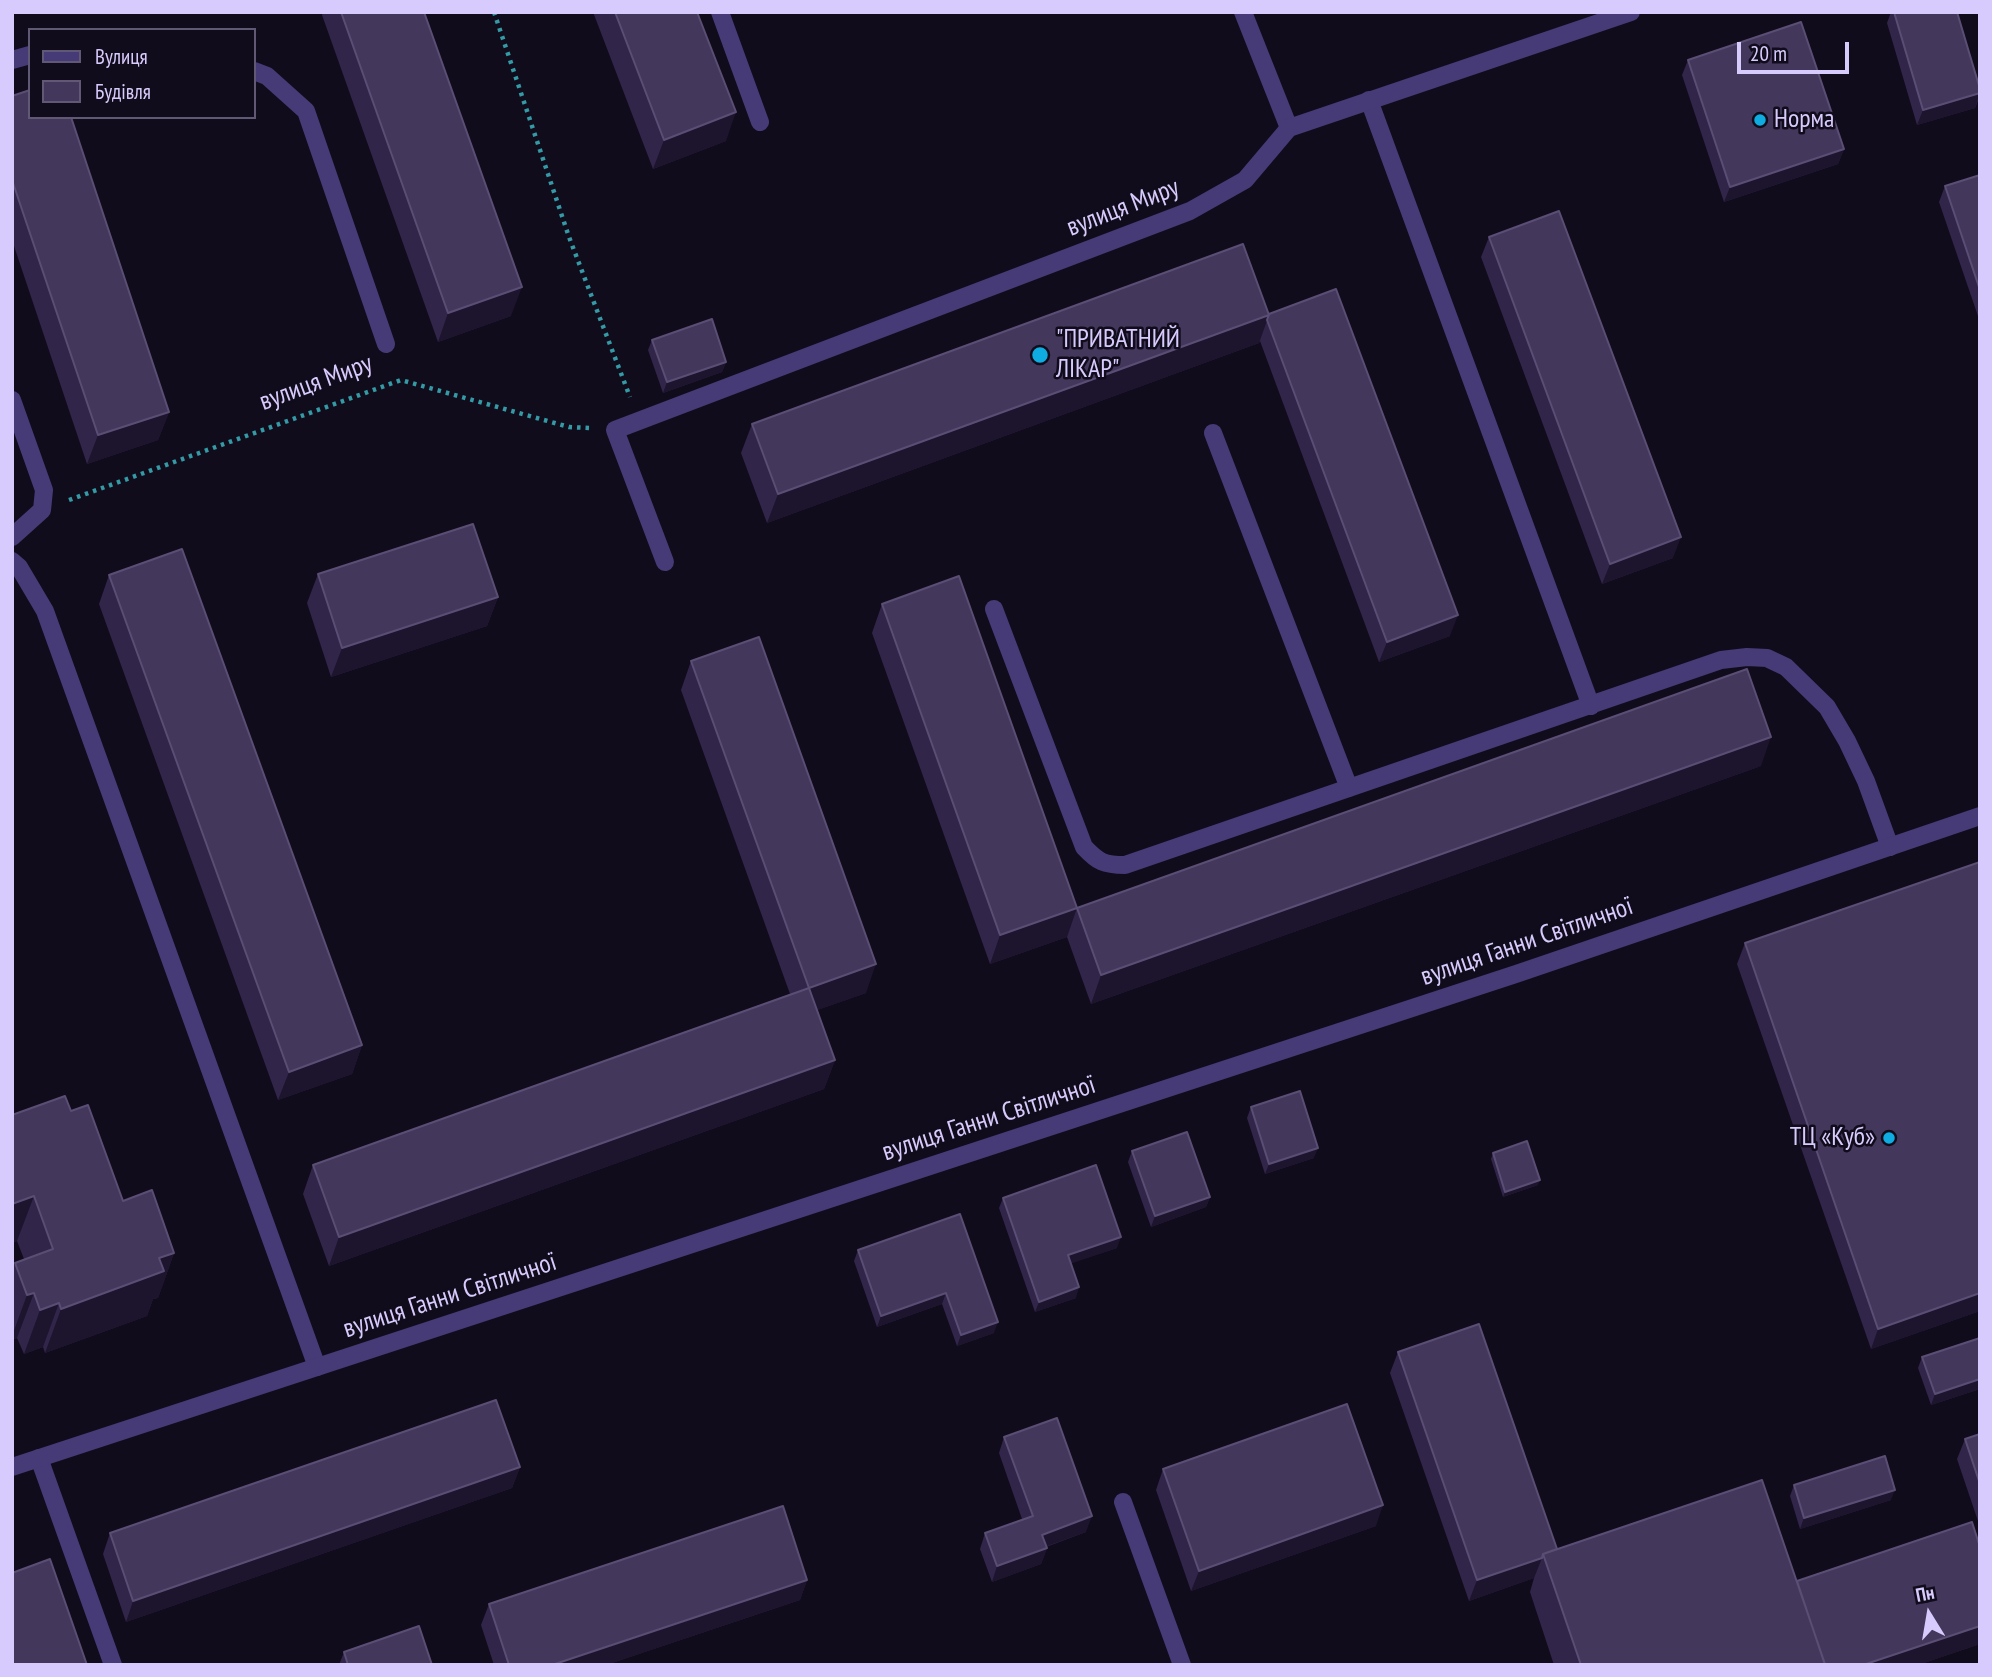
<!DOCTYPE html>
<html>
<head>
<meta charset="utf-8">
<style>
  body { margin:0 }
  #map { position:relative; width:1992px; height:1677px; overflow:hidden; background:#110c1b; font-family:"PT Sans Narrow",sans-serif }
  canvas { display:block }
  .frame { position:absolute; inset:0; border:14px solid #d7cafc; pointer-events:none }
  .legend { position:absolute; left:28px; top:28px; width:228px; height:91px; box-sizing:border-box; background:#110c1b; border:2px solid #605875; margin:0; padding:9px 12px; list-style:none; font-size:21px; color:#d7cafc }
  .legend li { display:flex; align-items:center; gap:14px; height:35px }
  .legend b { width:35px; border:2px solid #605875 }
  .north { position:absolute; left:1894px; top:1579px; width:70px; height:70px; -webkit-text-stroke:5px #110c1b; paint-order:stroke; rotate:349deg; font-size:19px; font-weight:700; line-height:28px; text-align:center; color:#d7cafc }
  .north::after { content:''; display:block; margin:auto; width:24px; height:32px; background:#d7cafc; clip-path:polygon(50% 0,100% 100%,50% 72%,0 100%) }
  .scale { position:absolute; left:1737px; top:42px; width:112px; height:32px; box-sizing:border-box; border:4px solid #d7cafc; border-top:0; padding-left:9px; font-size:21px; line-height:24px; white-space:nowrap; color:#d7cafc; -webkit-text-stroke:5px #110c1b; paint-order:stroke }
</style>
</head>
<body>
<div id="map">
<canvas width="1992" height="1677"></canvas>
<div class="frame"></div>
<ul class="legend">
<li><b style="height:9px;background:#463a77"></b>Вулиця</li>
<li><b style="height:19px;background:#43375c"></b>Будівля</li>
</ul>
<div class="north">Пн</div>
<div class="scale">20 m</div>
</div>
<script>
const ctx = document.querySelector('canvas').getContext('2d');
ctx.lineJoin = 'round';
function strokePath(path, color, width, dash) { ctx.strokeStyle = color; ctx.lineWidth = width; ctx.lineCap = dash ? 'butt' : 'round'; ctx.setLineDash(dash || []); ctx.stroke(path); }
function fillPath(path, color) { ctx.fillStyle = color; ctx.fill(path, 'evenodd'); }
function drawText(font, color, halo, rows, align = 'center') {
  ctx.font = font + ' "PT Sans Narrow",sans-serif'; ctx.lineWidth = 5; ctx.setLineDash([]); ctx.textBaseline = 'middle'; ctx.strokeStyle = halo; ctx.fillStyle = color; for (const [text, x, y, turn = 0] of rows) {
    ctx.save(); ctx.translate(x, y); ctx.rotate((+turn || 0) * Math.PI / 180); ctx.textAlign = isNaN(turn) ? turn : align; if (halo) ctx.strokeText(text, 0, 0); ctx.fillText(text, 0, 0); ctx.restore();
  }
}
strokePath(new Path2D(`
  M494,12L569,237L630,397
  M69,500L401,380L569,427L589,428`), '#349aa5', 4.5, [3.5, 5]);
strokePath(new Path2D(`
  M720,12L760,122
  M1243,12L1289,128
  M12,60L30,55
  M254,71L267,76L306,111L386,344
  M1369,100L1591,706
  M12,400L44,490L42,510L12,537
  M1213,433L1349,788
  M12,561L19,567L45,611L317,1367
  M994,609L1084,847C1098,862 1104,865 1125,865L1721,660L1747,657L1767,658L1786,667L1827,707L1847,741L1866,781L1890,847
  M39,1458L113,1665
  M1123,1502L1182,1665`), '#463a77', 18);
strokePath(new Path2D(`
  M665,562L615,430L1190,211L1245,180L1289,128L1631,12`), '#463a77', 18);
strokePath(new Path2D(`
  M12,1467L1516,974L1980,816`), '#463a77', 18);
fillPath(new Path2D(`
  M323,12H424L511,316L438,342L322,15Z
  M593,12H697L726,141L653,169Z
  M1891,12H1957L1980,89V96L1975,108L1917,125L1887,23Z
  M1688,60L1844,149L1838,164L1724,202L1682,75Z
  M12,96L169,412L158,440L87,464L12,240Z
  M1980,175V322L1939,202L1945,186Z
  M1489,237L1673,558L1602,584L1481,257Z
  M1269,314L1450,636L1379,662L1260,341L1259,343L767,523L741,453L752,424Z
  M652,340L726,362L722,372L663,393L648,350Z
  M318,574L498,597L487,626L331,677L307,603Z
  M109,575L362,1045L352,1074L278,1100L99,604Z
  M882,604L1077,908L1761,766L1091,1004L1067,937L990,964L872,633Z
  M691,661L866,993L817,1010L835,1060L824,1089L329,1266L303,1194L313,1165L790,994L681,690Z
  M1745,943L1980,1311L1871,1349L1737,964Z
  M1251,1107L1314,1158L1265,1174L1247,1118Z
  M71,1111L123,1201L174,1253L158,1298L153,1299L147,1316L45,1353L43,1347L24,1354L17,1338L12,1340V1270L15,1263L24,1259L17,1241L12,1243V1115Z
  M1132,1151L1210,1197L1206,1207L1151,1227L1128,1162Z
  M1493,1153L1538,1185L1503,1197L1491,1159Z
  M1003,1198L1117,1248L1071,1263L1076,1298L1035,1312L999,1208Z
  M960,1214L994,1333L957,1346L942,1304L877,1327L854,1261L858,1250Z
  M1980,1338V1389L1931,1405L1918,1368L1922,1357Z
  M1398,1352L1557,1549L1797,1581L1980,1547V1644L1918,1665H1554L1530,1592L1534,1578L1469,1601L1390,1373Z
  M1980,1434V1527L1957,1459L1965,1439Z
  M1004,1437L1086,1532L1046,1547L1047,1548L1041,1564L992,1582L980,1549L985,1533L1022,1519L999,1453Z
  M520,1467L512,1488L126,1622L103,1554L110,1533Z
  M1163,1469L1376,1526L1191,1591L1156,1490Z
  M1794,1485L1891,1500L1800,1529L1790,1496Z
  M807,1580L800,1600L606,1665H494L481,1625L489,1604Z
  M344,1652L432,1665H339Z`), '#312549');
fillPath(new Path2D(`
  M1980,93L1975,108L1917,125L1923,110Z
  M736,112L726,141L653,169L664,140Z
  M1844,149L1838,164L1724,202L1730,187Z
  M522,287L511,316L438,342L448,313Z
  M1269,315L1259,343L767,523L778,494Z
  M726,362L722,372L663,393L667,382Z
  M169,412L158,440L87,464L98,435Z
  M1681,537L1673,558L1602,584L1610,564Z
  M498,597L487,626L331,677L342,648Z
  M1458,615L1450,636L1379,662L1387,642Z
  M1771,737L1761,766L1091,1004L1101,975Z
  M1077,908L1067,937L990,964L1000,935Z
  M876,964L866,993L798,1017L809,988Z
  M362,1045L352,1074L278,1100L289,1072Z
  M835,1060L824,1089L329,1266L339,1237Z
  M1318,1148L1314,1158L1265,1174L1269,1164Z
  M1540,1180L1538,1185L1503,1197L1505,1192Z
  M34,1196L17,1241L12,1243V1204Z
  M1210,1197L1206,1207L1151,1227L1155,1216Z
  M1121,1237L1117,1248L1064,1266L1068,1255Z
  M174,1253L158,1298L153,1299L147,1316L45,1353L61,1309L159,1258Z
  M1079,1287L1076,1298L1035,1312L1039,1302Z
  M34,1293L17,1338L12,1340V1336L27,1295Z
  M946,1293L942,1304L877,1327L881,1316Z
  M1980,1293V1311L1871,1349L1878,1329Z
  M59,1303L43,1347L24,1354L40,1310Z
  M998,1322L994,1333L957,1346L961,1335Z
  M1980,1379V1389L1931,1405L1935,1394Z
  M520,1467L512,1488L126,1622L133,1601Z
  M1895,1490L1891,1500L1800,1529L1804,1518Z
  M1383,1505L1376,1526L1191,1591L1199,1571Z
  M1092,1516L1086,1532L1036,1550L1042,1535Z
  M1047,1548L1041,1564L992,1582L997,1566Z
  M1542,1558L1534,1578L1469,1601L1477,1580Z
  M807,1580L800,1600L606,1665H552Z
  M1980,1626V1644L1918,1665H1863Z`), '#1d142e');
const building = new Path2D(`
  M341,12H424L522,287L448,313Z
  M615,12H697L736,112L664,140Z
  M1894,12H1957L1980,89V93L1923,110Z
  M1801,22L1844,149L1730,187L1688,60Z
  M30,90V117H71L169,412L98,435L12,180V96Z
  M1980,175V290L1945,186Z
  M1559,211L1681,537L1610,564L1489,237Z
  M1243,244L1269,315L778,494L752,424Z
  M1336,289L1458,615L1387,642L1267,320L1269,314Z
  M712,319L726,362L667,382L652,340Z
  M473,524L498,597L342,648L318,574Z
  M182,549L362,1045L289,1072L109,575Z
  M959,576L1077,908L1000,935L882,604Z
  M759,637L876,964L809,988L691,661Z
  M1747,669L1771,737L1101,975L1077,908Z
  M1980,862V1293L1878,1329L1745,943Z
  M809,988L835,1060L339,1237L313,1165Z
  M1300,1091L1318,1148L1269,1164L1251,1107Z
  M65,1096L71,1111L88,1105L123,1201L152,1190L174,1253L159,1258L164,1271L61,1309L59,1303L40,1310L34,1293L27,1295L15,1263L53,1249L34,1196L12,1204V1115Z
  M1187,1132L1210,1197L1155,1216L1132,1151Z
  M1527,1141L1540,1180L1505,1192L1493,1153Z
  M1096,1165L1121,1237L1068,1255L1079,1287L1039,1302L1003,1198Z
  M960,1214L998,1322L961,1335L946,1293L881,1316L858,1250Z
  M1479,1324L1557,1549L1543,1554L1542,1558L1477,1580L1398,1352Z
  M1980,1338V1379L1935,1394L1922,1357Z
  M496,1400L520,1467L133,1601L110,1533Z
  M1347,1404L1383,1505L1199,1571L1163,1469Z
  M1057,1418L1092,1516L1042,1535L1047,1548L997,1566L985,1533L1033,1516L1004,1437Z
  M1980,1434V1484L1965,1439Z
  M1885,1456L1895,1490L1804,1518L1794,1485Z
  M1762,1480L1825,1664L1581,1665L1543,1554Z
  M783,1506L807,1580L552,1665H509L489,1604Z
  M1972,1522L1980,1547V1626L1863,1665H1825L1797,1581Z
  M50,1559L87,1665H12V1573Z
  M419,1626L432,1665H348L344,1652Z`);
fillPath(building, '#43375c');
strokePath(building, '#5a4e75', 2);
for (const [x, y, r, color] of [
  [1760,120,7,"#0face2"],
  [1040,355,9,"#0face2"],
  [1889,1138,7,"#0face2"]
]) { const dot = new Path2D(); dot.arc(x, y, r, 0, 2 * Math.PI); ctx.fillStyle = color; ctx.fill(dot); strokePath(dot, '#110c1b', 2.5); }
drawText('26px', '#d7cafc', '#110c1b', [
  ["Норма",1774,120],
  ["\"ПРИВАТНИЙ",1056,340],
  ["ЛІКАР\"",1056,370],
  ["ТЦ «Куб»",1875,1138,"right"]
], 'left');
drawText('26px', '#d7cafc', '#110c1b', [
  ["вулиця Миру",1123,208,-21],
  ["вулиця Миру",316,383,-20],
  ["вулиця Ганни Світличної",1527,942,-19],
  ["вулиця Ганни Світличної",989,1119,-18],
  ["вулиця Ганни Світличної",450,1296,-18]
]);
</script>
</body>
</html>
